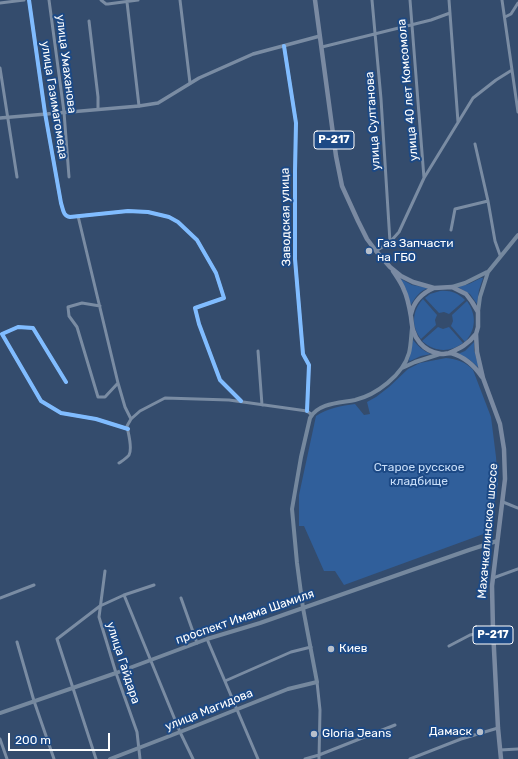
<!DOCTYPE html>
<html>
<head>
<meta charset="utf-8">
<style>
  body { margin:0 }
  #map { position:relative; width:518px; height:759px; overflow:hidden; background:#344c6d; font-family:Rubik,sans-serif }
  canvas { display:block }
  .scale { position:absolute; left:8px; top:733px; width:102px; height:18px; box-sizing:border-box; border:2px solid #fff; border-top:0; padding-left:5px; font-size:12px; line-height:14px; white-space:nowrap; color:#fff; -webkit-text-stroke:3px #1c4985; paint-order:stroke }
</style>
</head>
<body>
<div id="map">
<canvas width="518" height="759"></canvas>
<div class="scale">200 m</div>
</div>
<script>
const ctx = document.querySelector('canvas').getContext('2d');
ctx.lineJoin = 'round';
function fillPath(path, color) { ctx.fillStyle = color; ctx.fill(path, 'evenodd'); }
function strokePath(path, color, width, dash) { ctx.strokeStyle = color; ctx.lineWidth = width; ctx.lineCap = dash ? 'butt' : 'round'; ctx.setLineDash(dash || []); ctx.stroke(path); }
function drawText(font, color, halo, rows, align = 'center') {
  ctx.font = font + ' Rubik,sans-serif'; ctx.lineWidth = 4; ctx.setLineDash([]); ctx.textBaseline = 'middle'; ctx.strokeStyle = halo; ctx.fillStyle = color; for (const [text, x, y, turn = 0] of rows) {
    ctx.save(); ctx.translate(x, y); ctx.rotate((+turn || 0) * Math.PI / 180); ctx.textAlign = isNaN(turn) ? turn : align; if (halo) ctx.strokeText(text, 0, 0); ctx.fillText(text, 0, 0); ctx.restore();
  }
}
fillPath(new Path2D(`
  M399,278L412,285L428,288C420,291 415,297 411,305L406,290Z
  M481,278H483L479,290L477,304L470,294L458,287L469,284Z
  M440,291C450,290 458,293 465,300L449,314L444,312L439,313L425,298L430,294Z
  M423,299L437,315L435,320L436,325L421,339C411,326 412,311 423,299Z
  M467,301C477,315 476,330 465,342L451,326L453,321L452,315Z
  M438,327L443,329L449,327L463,343C449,353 435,352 422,341Z
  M413,340C418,346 423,351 431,354L421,356L410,361L409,360Z
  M474,342V350L479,368L470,360L458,354L465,351Z
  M446,358C457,359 466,362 473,370L491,417L496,457L498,484L489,532L344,585L335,571H324L304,526H299V495L316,416C328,408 341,406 355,404L364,415L370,414L367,402L376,397L389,387L408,369L420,363Z`), '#305f9b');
strokePath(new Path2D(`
  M29,0L45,113L61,203C63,209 63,216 70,217L128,211L148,212L169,217L178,222L197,240L216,273L224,298L195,308L199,324L220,380L241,401
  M49,0L64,112L69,177
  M101,0L106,4H108L138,0
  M180,0L190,83
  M372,0L381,99L390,242
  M410,0L424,178
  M449,0L458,122
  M502,0L518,112
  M127,2L139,106
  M0,3L24,0
  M505,17L511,14L518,3
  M89,21L98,97V109
  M284,46L296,123L295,171V259L303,354L309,365L307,411
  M322,47L431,20L450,13
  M0,68L17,177
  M475,144L488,201L495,241L500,255
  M78,216L118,383L125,407L131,419
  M451,230L455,209L488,201
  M376,251L390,242L399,232L424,178L473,98L496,80L512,70
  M100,306L82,303L68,307L69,316L77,327L98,397H105L118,383
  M258,351L262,405
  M66,382L33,328L18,327L2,334L41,401L61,413L96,419L128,429
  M119,463C122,461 127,458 129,455C133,448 128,433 127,426L131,419L140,411L165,398L229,400L307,411L312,415
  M503,502L518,508
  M105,571L99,617L116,673L137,732L140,759
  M493,578L518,569
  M124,595L180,732L193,759
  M0,598L34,585
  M181,598L197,643
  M207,639L258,759
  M17,642L34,701L54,759
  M449,646L470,635L493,630
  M225,681L291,652L311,647
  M317,682L320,710L319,759
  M0,739L7,759
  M500,750L518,749
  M96,759L57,639L100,606L124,595L154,585
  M305,759L319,755L395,725
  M410,759L461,739L498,728`), '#7a8ca3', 3);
strokePath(new Path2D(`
  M0,118L139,106L158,103L199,78L253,54L320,36`), '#7a8ca3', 3.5);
strokePath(new Path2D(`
  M452,287L465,283L487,272
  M478,312L480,297L488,272L518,235
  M402,368L415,362L440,354
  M0,713L116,673L207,639L260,623L469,550L497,541
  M110,759L180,732L288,689L317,682L303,608L297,563L292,509L301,457L310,418C318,403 340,403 355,400C376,395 403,375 409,353C411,345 411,336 412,328`), '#75889e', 4);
strokePath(new Path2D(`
  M315,0L336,156L342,186L358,221L367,239L376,251L390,267L401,276L413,282L434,288L452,287L466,294L472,302L478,312V327L476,334L477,352L483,378L500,424L504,449L505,479L492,586L493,630L498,728L501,759
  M393,271C397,277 402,284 404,290C407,296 410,311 411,317C412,327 413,335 420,343C425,349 433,353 441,354C445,354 448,353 451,353C465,357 474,365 482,377
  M411,314C414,301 422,293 434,288
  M449,353C461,348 468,344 476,334`), '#7a8aa2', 4.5);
strokePath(new Path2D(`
  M29,0L45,113L61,203C63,209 63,216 70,217L128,211L148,212L169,217L178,222L197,240L216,273L224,298L195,308L199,324L220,380L241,401
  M284,46L296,123L295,171V259L303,354L309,365L307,411
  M66,382L33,328L18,327L2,334L41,401L61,413L96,419L128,429`), '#80bcff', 4);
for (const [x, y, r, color] of [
  [369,251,4,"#b8c0cc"],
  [331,649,4,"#b8c0cc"],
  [480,732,4,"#b8c0cc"],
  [314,734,4,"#b8c0cc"]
]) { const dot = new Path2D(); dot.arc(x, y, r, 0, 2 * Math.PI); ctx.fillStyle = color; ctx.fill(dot); strokePath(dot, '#1c4985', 1.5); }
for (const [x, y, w] of [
  [334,140,40],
  [493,635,40]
]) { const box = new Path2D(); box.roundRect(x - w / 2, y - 9, w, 18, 3); ctx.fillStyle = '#1c4985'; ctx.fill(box); strokePath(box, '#fff', 1); }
drawText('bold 11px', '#fff', null, [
  ["Р-217",334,140],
  ["Р-217",493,635]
]);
drawText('12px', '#fff', '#1c4985', [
  ["улица Умаханова",66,64,83],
  ["улица 40 лет Комсомола",408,90,-95],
  ["улица Газимагомеда",54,100,81],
  ["улица Султанова",373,121,-94],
  ["Заводская улица",286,217,-91],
  ["Махачкалинское шоссе",488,531,-85],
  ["проспект Имама Шамиля",245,617,-19],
  ["улица Гайдара",123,663,72],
  ["улица Магидова",209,710,-22]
]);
drawText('12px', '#fff', '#1c4985', [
  ["Газ Запчасти",377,244],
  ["на ГБО",377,258],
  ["Киев",339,649],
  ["Дамаск",472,732,"right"],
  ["Gloria Jeans",322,734]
], 'left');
drawText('12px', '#c7ddf8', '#1c4985', [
  ["Старое русское",419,468],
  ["кладбище",419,482]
]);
</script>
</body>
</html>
